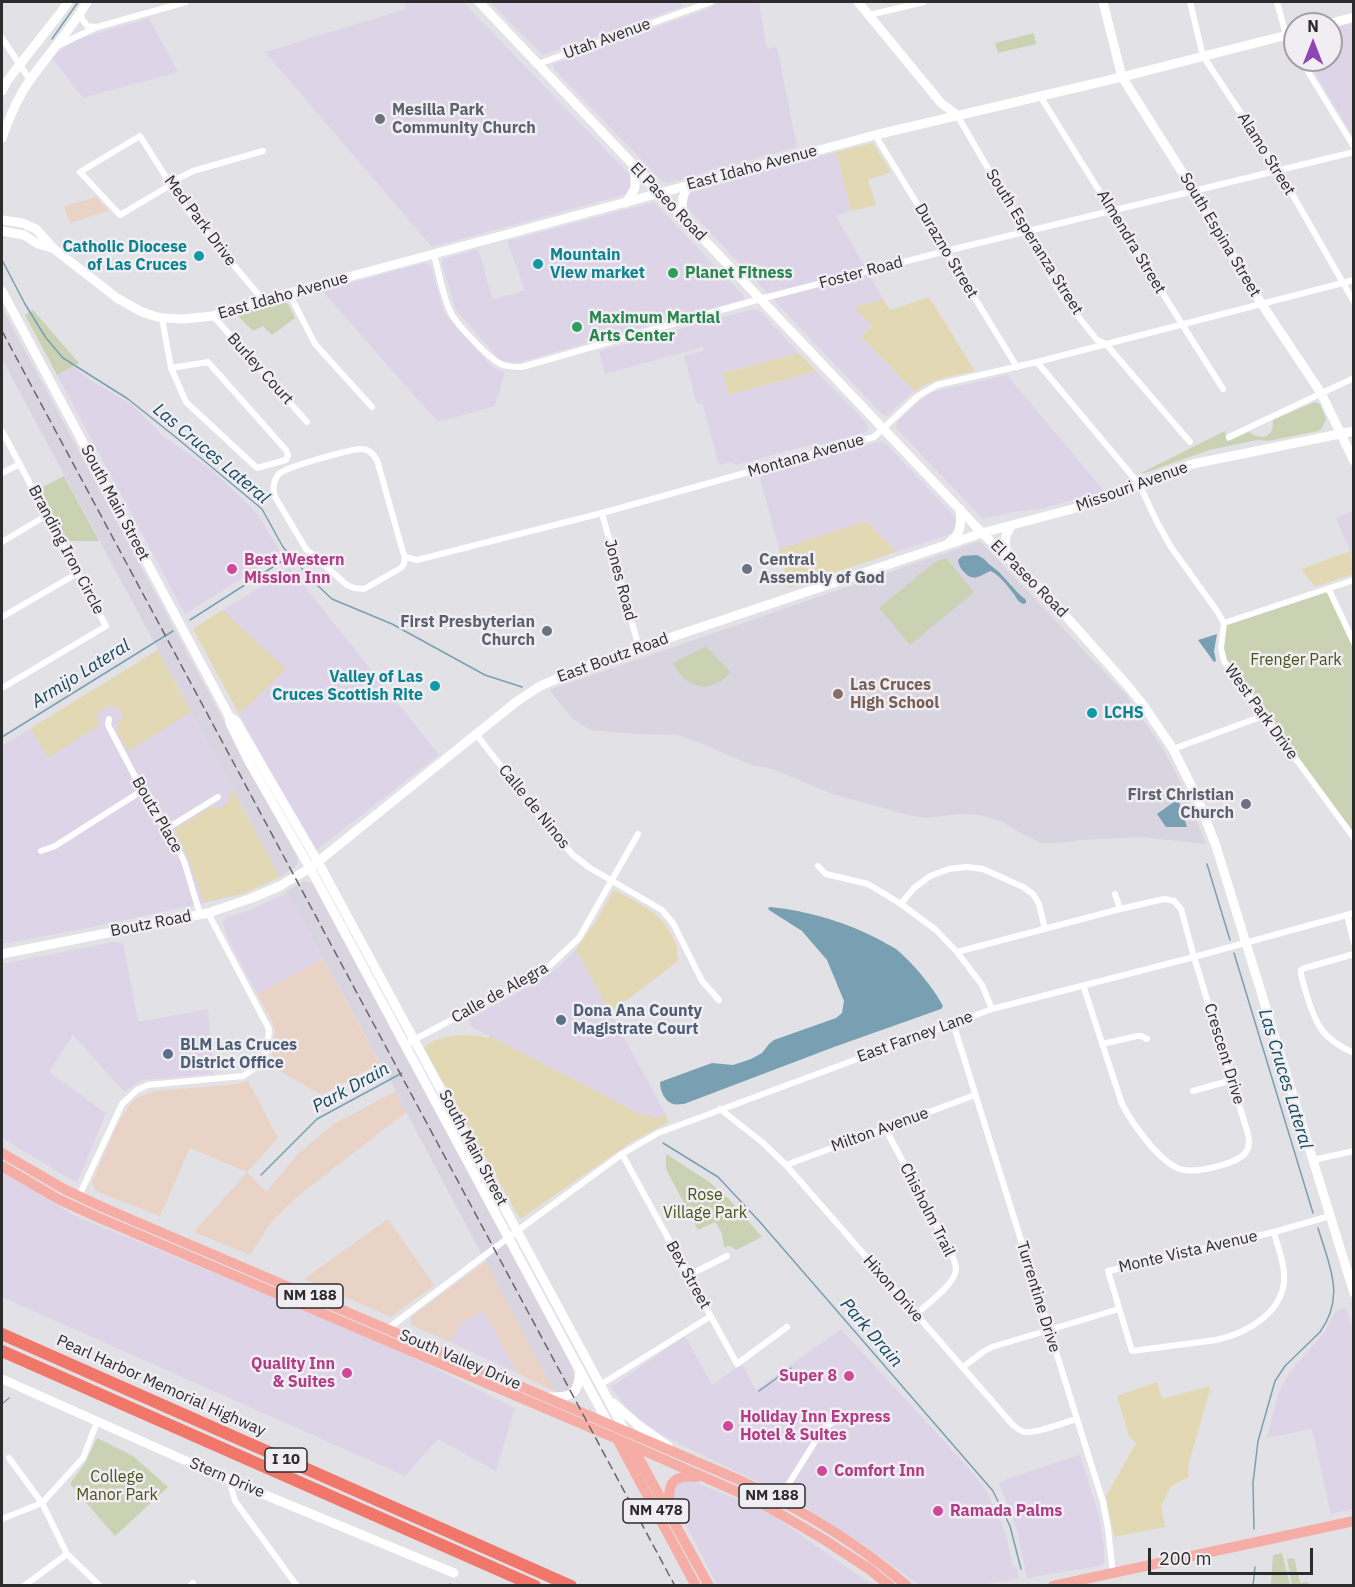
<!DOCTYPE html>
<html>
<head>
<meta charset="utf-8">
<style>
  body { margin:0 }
  #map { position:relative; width:1355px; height:1587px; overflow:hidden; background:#e2e1e6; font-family:"IBM Plex Sans",sans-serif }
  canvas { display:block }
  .frame { position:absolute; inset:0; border:3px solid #2c2c2d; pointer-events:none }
  .north { position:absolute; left:1283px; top:12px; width:60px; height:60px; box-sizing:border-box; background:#f0eef3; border:2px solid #a2a0a4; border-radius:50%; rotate:0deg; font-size:16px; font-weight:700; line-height:24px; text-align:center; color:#2c2c2d }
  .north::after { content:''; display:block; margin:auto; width:21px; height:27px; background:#9243b4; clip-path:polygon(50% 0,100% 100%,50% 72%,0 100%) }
  .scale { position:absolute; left:1148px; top:1548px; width:165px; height:27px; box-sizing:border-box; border:3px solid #2c2c2d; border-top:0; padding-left:8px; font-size:18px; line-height:21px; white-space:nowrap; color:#2c2c2d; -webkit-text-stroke:4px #f0eef3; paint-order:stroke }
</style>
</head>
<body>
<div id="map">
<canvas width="1355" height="1587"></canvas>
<div class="frame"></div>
<div class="north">N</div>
<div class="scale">200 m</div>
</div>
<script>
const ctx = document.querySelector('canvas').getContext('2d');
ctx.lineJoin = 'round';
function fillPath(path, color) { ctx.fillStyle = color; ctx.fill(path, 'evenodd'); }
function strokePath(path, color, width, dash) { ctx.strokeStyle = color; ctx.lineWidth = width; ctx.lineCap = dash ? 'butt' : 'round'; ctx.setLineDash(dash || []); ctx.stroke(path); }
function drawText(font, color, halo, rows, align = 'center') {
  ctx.font = font + ' "IBM Plex Sans",sans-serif'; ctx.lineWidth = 5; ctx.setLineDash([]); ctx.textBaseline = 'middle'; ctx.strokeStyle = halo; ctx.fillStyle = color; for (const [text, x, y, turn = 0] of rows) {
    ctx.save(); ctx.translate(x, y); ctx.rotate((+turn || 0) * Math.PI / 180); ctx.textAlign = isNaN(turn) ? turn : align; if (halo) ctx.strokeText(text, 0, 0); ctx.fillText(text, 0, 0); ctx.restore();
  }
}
fillPath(new Path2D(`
  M404,2H463L630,175L632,178L633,186L627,194L432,247L265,52L406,9Z
  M490,2H679L684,6L543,55Z
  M720,2H759L767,49L777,47L797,147L668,183L663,182L554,69V64L707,9Z
  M149,18L178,72L83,98L52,58L62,49L78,39Z
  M1353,23H1354L1353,137L1307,60H1331V29Z
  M836,152L851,211L836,216L883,299L855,307L872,326L861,337L914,391L887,416L882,414L686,207V200L690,193L693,192Z
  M654,202L744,296V299L516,363L504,361L498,358L456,310L442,264L443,259L478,249L493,300L525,290L507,241Z
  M424,263L428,264L431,266L443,310L446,315L487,361L492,367L504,372V375L495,406L438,422L322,291Z
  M753,309L759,310L799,353L723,373L729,395L816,371L866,423L868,427L866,432L816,446L813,444L736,465L732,462L719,465L702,403L697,404L684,356L703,351V347L605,374L599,351Z
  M73,366L90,380L131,404L164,437L213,471L253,509L261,519L281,554L185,614L57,375Z
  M1007,375L1104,491L1044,508L1013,512L983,519L896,428L897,422L922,399L932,392Z
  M881,441L886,444L955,517L957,520L954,533L896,552L866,521L779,549L759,474Z
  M1353,511V550L1350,551L1336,518Z
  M290,568L439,755L314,852L193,629Z
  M158,650L280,877L245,893L226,898L88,928L2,944V746Z
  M287,893L323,959L257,994L227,937L223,923L224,919L227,917L250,910Z
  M113,942L123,943L138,1022L208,1009L214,1074L142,1080L124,1092L73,1035L49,1072L106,1113L77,1183L2,1138V964Z
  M576,949L666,1115L657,1118L644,1116L472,1027L468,1020L535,983L559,967Z
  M2,1171L73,1215L382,1342L515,1408L496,1471L438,1439L405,1476L2,1297Z
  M1346,1308L1354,1331L1353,1509L1331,1514L1312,1429L1267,1438L1278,1394L1289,1373L1324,1333L1336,1311Z
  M484,1311L517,1373L450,1342L462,1322Z
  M841,1329L972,1472L985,1489L997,1512L1007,1538L1012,1564L1018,1570L1019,1578L982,1585H919L863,1544L790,1498L662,1435L647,1425L626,1407L611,1387L685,1336L712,1385L742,1364L756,1390Z
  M1080,1455L1099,1516L1104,1548V1562L1100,1566L1027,1578L1017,1530L999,1483L1007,1479Z
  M687,1479L746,1503L758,1505L872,1585H717L673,1499V1490L679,1483Z`), '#ddd4e8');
fillPath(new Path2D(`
  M96,197L108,211L70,223L64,206Z
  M323,959L380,1063L322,1095L267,1064L273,1052L275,1031L272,1021L257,994Z
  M248,1081L278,1138L247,1172L266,1192L299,1153L334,1124L396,1091L406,1112L298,1196L272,1221L250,1255L194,1232L247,1172L190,1148L160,1216L96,1191L92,1182L117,1125L130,1104L136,1098L155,1091L239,1084Z
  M388,1219L434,1285L391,1317L304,1279Z
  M486,1261L555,1392L517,1373L484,1311L462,1322L450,1342L411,1325V1317Z`), '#e9d3c7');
fillPath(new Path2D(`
  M2,308L297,857L298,864L295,867L280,877L2,359Z
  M980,541L1128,697L1165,752L1185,791L1206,844L1141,837L1082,840L1059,843H1041L1019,832L1001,821L980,815L959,814L925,818L905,814L832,794L773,769L751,765L705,745L678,735L634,734L591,730L573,719L549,690Z
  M305,881L312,883L314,886L571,1365L575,1378L573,1388L562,1393L555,1392L406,1112L396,1091L286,891Z`), '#d8d5e0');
fillPath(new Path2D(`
  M1034,33L1036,44L998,53L995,43Z
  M283,301L288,304L295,318L272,335L263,326L253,331L236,314Z
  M33,310L79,363L57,375L25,315Z
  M1315,402L1320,404L1326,419L1322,428L1318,431L1268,441L1257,440L1209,450L1145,473H1141L1225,431L1227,442L1249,432C1262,441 1274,438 1273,420Z
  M64,476L99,541H66L39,489Z
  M946,558L974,592L910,645L879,608L935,562Z
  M1327,589L1353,640V838L1221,654L1224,623Z
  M706,646L730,672C711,696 685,688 673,663Z
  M666,1154L708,1181L728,1198L762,1237L736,1250L730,1246L724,1247L722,1233L715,1222L698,1230L666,1169Z
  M97,1438L133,1456L168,1487L115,1536L70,1484L85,1463Z
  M1282,1553L1290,1585H1271L1273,1555Z
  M1294,1558L1300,1583L1308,1582L1309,1585H1292L1287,1559Z`), '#cbd2b3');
fillPath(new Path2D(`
  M873,143L891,172L868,180L876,205L851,211L836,152Z
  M929,297L975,371C954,376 931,378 915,392L861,337L872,326L854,307L883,299L890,310Z
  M799,353L816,371L729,395L723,373Z
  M866,521L896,552L789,588L779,549Z
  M1353,550V574L1315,587L1301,569Z
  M222,610L286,669L239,714L193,629Z
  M158,650L191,712L128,751L117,731V727L122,718L120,710L117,707H107L96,714L100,725L48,758L31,728Z
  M232,789L280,877L245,893L204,902L189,860L176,833V829L210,807L222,808L230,800L229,792Z
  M613,891L618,892C645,907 662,912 675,942C679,949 675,954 679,960L610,1013L576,949L596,921Z
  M461,1035L480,1036L488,1038L490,1036L644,1116L652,1115L654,1118H657L666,1115L669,1122L633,1141L520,1219L424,1048C432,1039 449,1036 461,1035Z
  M1157,1382L1162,1399L1210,1386V1390L1188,1466L1189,1477L1171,1486L1161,1506L1165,1527L1114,1537L1106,1496L1136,1443L1129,1436L1117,1396Z`), '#e2d9b4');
fillPath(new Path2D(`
  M977,555L984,559L989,564L999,572L1018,593L1026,600V603L1023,604C1017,601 1017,598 1013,593C1007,585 1000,576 991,571C982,574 974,583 965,573C961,569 959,566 958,560L962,556Z
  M1217,634L1214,651L1216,661L1214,662L1198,640Z
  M1178,799L1187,827H1166L1157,814Z
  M770,907C809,911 846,922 880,940C885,943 891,946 896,949C911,961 934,988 943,1006L941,1009L834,1047L684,1104C680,1104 676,1105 673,1104C664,1101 660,1090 660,1082L712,1063L733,1065L751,1059L762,1053L769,1044L774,1040L836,1018L842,1013L844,1001L827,960L802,931L769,910L768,908Z`), '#79a0b2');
strokePath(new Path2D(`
  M52,39L78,2
  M2,260L25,304L46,338L63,358L128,399L178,439L262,509L283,547L314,582L332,599L392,624L485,675L522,687
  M190,620L290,556
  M2,737L173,631
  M1207,864L1230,940
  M1234,953L1313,1213
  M663,1143L718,1177L760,1222L993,1491L1010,1526L1021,1569
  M261,1175L317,1119L402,1073
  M759,1391L791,1368
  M2,1404L9,1398
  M1254,1529L1253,1483L1258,1441L1275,1381L1285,1366L1320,1332C1346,1296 1329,1265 1318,1228
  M448,1586L450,1584
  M1253,1586L1255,1567`), '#79a0b2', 1.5);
strokePath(new Path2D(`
  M1190,2L1203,56L1279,171L1354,302
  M1277,2L1286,35L1295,51
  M81,12L82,19L87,26L96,27
  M869,15L924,2
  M2,38L30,80
  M59,45L97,27L186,2
  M1301,60L1354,147
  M538,64L711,2
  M1040,96C1101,193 1161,292 1223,389
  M957,115L1062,296L1097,340L1106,344L1190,442
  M875,135L1017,367
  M434,255C439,272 443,298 451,313C457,325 491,361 503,365C509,367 515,367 522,367L760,299L946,251L1354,152
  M289,293L315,344L372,407
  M263,300L190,213L169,186L166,177L140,136L80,172L120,215L169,186L177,179L193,171L263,151
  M213,316L307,422
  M162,318L171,368L186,402L257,468L286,460L288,455L286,450L208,362L171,368
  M1037,362L1139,484L1158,524L1171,547L1217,611L1224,623L1221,648L1224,661L1354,838
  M2,431L106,626L2,688
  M1229,437L1354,378
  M2,473L20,464
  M602,513L639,648
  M2,542L47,515
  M405,557L404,564L401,568L364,589L354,588L347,585L306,549L274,495C273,487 274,478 280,473C287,467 353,448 363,449C370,450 374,455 377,460L403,552L405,557L417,560L602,513L874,437L918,396L937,385L1037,362L1354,280
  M1327,589L1330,592L1354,643
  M2,617L78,573
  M1224,623L1354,580
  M109,719L108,725L151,807L176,845L184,861L200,914
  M476,734L548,827L573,855L590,868L662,910L673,923L702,981L719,1000
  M1173,749L1263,716
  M166,829L218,797
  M41,851L55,846L143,790
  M818,866L826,874L868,884L901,904L936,930L957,952L982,985L992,1009
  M1115,894L1120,909
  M901,904L914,888L930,876L949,869L967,867L983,869L1023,887L1033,894L1039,904L1045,929
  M1347,915L1354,943
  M957,952L1120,909L1164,899L1174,901L1181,909L1194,957L1248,1134C1249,1141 1250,1146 1246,1152C1238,1164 1194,1174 1180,1169C1159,1162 1132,1123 1122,1104L1083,985
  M1354,954L1305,968L1301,970V973C1302,981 1305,988 1307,996C1316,1026 1324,1040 1354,1053
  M953,1023L1103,1502L1108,1529L1113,1574
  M1102,1044L1137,1036H1141L1147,1039
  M404,1045L544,971L579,938L638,834
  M1193,1091L1232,1080
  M720,1109L762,1142L786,1165L1012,1424C1016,1428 1020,1431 1025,1432C1036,1434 1065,1422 1077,1419
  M885,1128L945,1241C949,1250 955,1259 956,1268C957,1283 926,1305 915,1315
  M622,1154L737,1364L787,1327
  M1313,1160L1354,1151
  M786,1165L975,1095
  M79,1196L122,1104L137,1090L148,1085L243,1076L258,1066L267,1050L269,1029L208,913
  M1274,1232C1277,1245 1283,1259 1284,1273C1287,1311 1248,1333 1216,1340L1132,1351L1108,1271L1274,1232L1330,1216
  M689,1275L727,1256
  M386,1330L517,1231L622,1154L658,1133L992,1009L1194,957L1354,913
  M963,1367L983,1352L992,1347L1119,1309
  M600,1385L711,1316
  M9,1458L42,1503L67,1554L100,1586
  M229,1480L235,1501L297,1586
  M778,1501L818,1437L824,1428L834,1422
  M2,1519L42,1503L83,1458L97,1422
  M24,1586L67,1554
  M190,1586L193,1583`), '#fff', 6);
strokePath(new Path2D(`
  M479,2L982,533L1049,597L1128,686L1144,706L1173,749L1197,797L1216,846L1354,1293
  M858,2L941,103L957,115
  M1103,2L1122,77L1194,191L1261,303L1321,393L1354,461
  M1328,24L1354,17
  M2,91L7,81L61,12L68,2
  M2,138C9,118 17,98 30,80C49,53 70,31 87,2
  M626,203L635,188V167
  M684,216C680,205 682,196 688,186
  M2,220L22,223L36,229L54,249L117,298L140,311L154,316L162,318L184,319L213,316L263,300L875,135L1122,77L1295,33
  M2,231L24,235L38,244L52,248
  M2,291L229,716L230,723L248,760L310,868L608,1423
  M950,542C962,532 961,524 960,509
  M1008,556C1004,543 1004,535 1012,525
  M229,716L236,721L318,862L624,1429
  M2,954L208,913L252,898L280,886L310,868L325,856L516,702L540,686L585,667L639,648L982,533L1091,504L1114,496L1165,473L1193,464L1354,431
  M2,1379L229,1480L454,1573
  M548,1397C572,1397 578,1396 580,1370
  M613,1403L638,1425L668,1446`), '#fff', 9);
strokePath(new Path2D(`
  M2,1153L64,1189L102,1207L737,1479C797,1507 857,1542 907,1586
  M2,1166L58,1199L97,1217L617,1439L756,1500L823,1539L869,1569L890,1586
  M617,1439L696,1586
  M632,1446L709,1586
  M670,1509C667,1486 670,1474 697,1477
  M1053,1586L1354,1521`), '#f6ada6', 10);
strokePath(new Path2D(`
  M2,1334L571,1586
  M2,1351L535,1586`), '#f0776a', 12);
strokePath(new Path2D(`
  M2,331L675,1586`), '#676769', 1.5, [9, 4.5]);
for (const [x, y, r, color] of [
  [380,119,6,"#6b7280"],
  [199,256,6,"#0f9aa8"],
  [538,264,6,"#0f9aa8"],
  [673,273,6,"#2e9e5b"],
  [577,327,6,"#2e9e5b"],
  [232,569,6,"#d1479c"],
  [747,569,6,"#6b7280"],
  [547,631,6,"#6b7280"],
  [435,686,6,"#0f9aa8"],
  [838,694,6,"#8d6e63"],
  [1092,713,6,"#0f9aa8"],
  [1246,804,6,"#6b7280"],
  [561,1020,6,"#5c6f8a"],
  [168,1054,6,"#5c6f8a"],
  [347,1373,6,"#d1479c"],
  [849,1376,6,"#d1479c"],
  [728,1426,6,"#d1479c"],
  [822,1471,6,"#d1479c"],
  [938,1511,6,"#d1479c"]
]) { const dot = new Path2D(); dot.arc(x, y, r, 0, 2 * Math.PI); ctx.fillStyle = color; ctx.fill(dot); strokePath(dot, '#f0eef3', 2); }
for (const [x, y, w] of [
  [310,1296,66],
  [286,1460,42],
  [772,1496,66],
  [656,1511,66]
]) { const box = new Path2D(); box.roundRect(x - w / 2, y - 12, w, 24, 4.5); ctx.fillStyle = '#f0eef3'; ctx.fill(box); strokePath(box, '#2c2c2d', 1.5); }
drawText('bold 15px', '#2c2c2d', null, [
  ["NM 188",310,1296],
  ["I 10",286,1460],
  ["NM 188",772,1496],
  ["NM 478",656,1511]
]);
drawText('16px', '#2c2c2d', '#f0eef3', [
  ["Utah Avenue",607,39,-20],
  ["Alamo Street",1266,154,58],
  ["East Idaho Avenue",752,168,-15],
  ["El Paseo Road",668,202,46],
  ["Med Park Drive",200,221,53],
  ["South Espina Street",1220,235,59],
  ["South Esperanza Street",1034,242,58],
  ["Almendra Street",1131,242,59],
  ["Durazno Street",946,251,59],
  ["Foster Road",861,273,-15],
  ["East Idaho Avenue",283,296,-16],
  ["Burley Court",260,369,48],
  ["Montana Avenue",806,456,-16],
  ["Missouri Avenue",1132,487,-20],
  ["South Main Street",115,503,62],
  ["Branding Iron Circle",66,550,62],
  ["El Paseo Road",1029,579,45],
  ["Jones Road",620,580,75],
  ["East Boutz Road",613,658,-20],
  ["West Park Drive",1261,712,54],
  ["Calle de Ninos",534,807,51],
  ["Boutz Place",157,815,60],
  ["Boutz Road",151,924,-11],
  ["Calle de Alegra",500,993,-29],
  ["East Farney Lane",915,1037,-20],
  ["Crescent Drive",1224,1054,73],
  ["Milton Avenue",880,1130,-20],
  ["South Main Street",473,1148,62],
  ["Chisholm Trail",927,1210,63],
  ["Monte Vista Avenue",1188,1252,-13],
  ["Bex Street",688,1275,61],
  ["Hixon Drive",893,1289,49],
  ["Turrentine Drive",1038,1297,73],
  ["South Valley Drive",460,1360,23],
  ["Pearl Harbor Memorial Highway",161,1386,24],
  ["Stern Drive",227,1478,23]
]);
drawText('bold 16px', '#5b616d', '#f0eef3', [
  ["Mesilla Park",392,110],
  ["Community Church",392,128],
  ["Central",759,560],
  ["Assembly of God",759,578],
  ["First Presbyterian",535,622,"right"],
  ["Church",535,640,"right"],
  ["First Christian",1234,795,"right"],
  ["Church",1234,813,"right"]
], 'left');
drawText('bold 16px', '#0d838f', '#f0eef3', [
  ["Catholic Diocese",187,247],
  ["of Las Cruces",187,265],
  ["Mountain",550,255,"left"],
  ["View market",550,273,"left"],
  ["Valley of Las",423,677],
  ["Cruces Scottish Rite",423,695],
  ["LCHS",1104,713,"left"]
], 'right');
drawText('bold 16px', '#27864d', '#f0eef3', [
  ["Planet Fitness",685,273],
  ["Maximum Martial",589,318],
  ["Arts Center",589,336]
], 'left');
drawText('bold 16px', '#b23c85', '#f0eef3', [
  ["Best Western",244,560],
  ["Mission Inn",244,578],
  ["Quality Inn",335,1364,"right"],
  ["& Suites",335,1382,"right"],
  ["Super 8",837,1376,"right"],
  ["Holiday Inn Express",740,1417],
  ["Hotel & Suites",740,1435],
  ["Comfort Inn",834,1471],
  ["Ramada Palms",950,1511]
], 'left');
drawText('16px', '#4a531a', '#f0eef3', [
  ["Frenger Park",1296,660],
  ["Rose",705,1195],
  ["Village Park",705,1213],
  ["College",117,1477],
  ["Manor Park",117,1495]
]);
drawText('bold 16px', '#785e54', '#f0eef3', [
  ["Las Cruces",850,685],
  ["High School",850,703]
], 'left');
drawText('bold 16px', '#4e5e75', '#f0eef3', [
  ["Dona Ana County",573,1011],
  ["Magistrate Court",573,1029],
  ["BLM Las Cruces",180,1045],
  ["District Office",180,1063]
], 'left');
drawText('italic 18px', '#11485c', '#f0eef3', [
  ["Las Cruces Lateral",211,454,40],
  ["Armijo Lateral",81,674,-32],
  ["Las Cruces Lateral",1285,1079,73],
  ["Park Drain",351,1088,-29],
  ["Park Drain",871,1333,49]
]);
</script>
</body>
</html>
